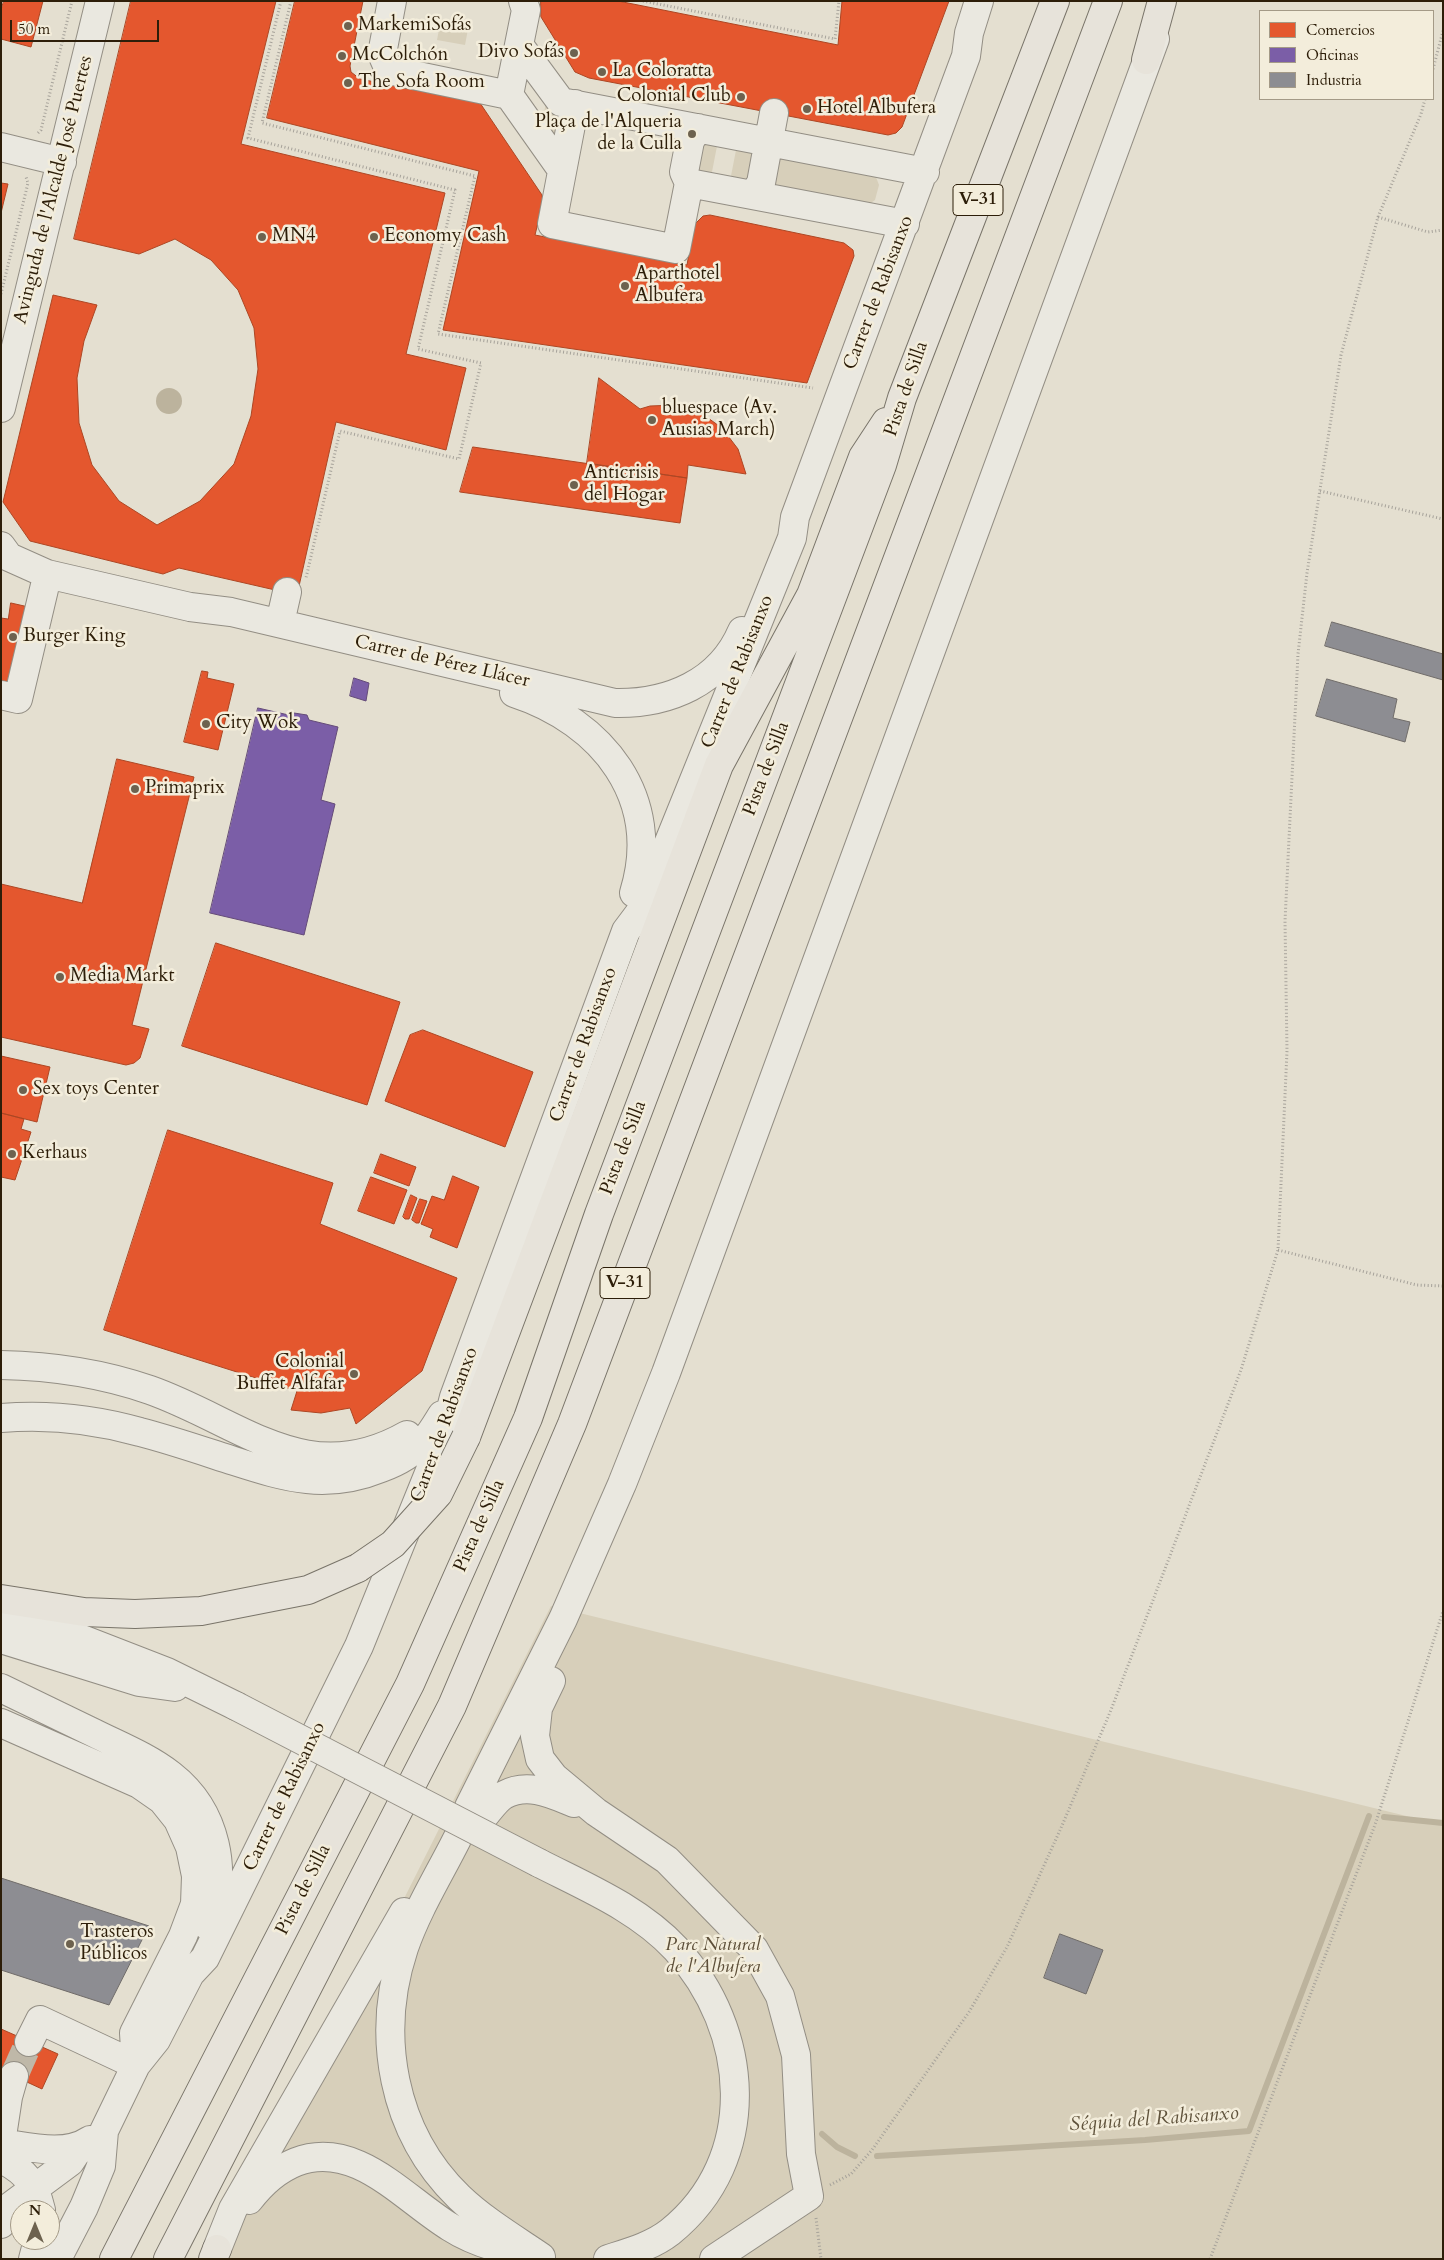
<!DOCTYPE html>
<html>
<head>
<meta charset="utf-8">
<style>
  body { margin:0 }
  #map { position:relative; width:1444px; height:2260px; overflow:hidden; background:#e4dfd0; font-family:Cardo,serif }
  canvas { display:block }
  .frame { position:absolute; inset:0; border:2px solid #2d1e09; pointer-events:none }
  .legend { position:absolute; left:1259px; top:10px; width:175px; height:90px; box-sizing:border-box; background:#f3eddb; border:1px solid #a49a87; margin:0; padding:6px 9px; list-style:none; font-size:15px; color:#2d1e09 }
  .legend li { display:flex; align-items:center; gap:10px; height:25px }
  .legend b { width:25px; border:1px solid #a49a87 }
  .north { position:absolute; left:10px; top:2200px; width:50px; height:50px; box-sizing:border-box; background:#f3eddb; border:1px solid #a49a87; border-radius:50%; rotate:0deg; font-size:14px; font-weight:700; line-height:20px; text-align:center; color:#2d1e09 }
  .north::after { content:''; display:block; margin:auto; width:18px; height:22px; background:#6d624f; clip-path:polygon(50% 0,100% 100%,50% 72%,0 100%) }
  .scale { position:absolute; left:10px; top:20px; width:149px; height:22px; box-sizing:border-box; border:2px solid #2d1e09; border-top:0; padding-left:6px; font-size:15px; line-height:18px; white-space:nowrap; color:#2d1e09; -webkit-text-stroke:4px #f3eddb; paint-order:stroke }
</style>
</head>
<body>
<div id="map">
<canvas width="1444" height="2260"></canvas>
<div class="frame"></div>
<ul class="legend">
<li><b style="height:14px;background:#e4572e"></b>Comercios</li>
<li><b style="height:14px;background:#7b5ea7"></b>Oficinas</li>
<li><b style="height:14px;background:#8d8d92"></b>Industria</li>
</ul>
<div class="north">N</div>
<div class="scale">50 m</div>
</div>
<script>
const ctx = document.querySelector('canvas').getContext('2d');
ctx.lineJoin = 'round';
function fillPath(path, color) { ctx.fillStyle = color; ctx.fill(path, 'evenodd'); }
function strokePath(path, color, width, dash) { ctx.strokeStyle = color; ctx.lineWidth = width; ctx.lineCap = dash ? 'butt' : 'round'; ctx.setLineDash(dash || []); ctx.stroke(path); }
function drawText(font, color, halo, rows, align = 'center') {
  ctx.font = font + ' Cardo,serif'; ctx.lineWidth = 5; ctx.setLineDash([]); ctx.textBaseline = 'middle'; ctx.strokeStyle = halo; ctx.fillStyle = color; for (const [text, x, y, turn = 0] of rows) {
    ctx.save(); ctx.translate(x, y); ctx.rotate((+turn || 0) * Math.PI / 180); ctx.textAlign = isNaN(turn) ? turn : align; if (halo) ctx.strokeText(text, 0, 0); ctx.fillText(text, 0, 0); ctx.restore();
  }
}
fillPath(new Path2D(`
  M441,19L469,24L465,45L437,40Z
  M546,102L562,111L557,140L542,124Z
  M718,141L711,177L697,170L702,143Z
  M737,145C742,147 748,148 751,153C756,161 752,178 742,181C739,182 733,181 730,181Z
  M781,157L869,171L876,177L879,185L875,200L868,205L775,186C770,175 772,166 781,157Z
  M551,1606L1443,1825V2259H223Z`), '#d7cfba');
fillPath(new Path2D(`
  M156 401a13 13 0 1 1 26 0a13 13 0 1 1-26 0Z`), '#bcb39d');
const shops = new Path2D(`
  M4,1H43L31,47L1,39V10Z
  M131,1H276L241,144L445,193L406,354L466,368L446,450L336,422L297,595L179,568L163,574L30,541L3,502L53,295L97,305L84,341L77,378L79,423L92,465L119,501L157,525L200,501L234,464L251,416L258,369L254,328L238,290L211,260L175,239L139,254L74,239Z
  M295,1H363L350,66L351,72L360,79L480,103L542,195L543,202L535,235L687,265L694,225L703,216L710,215L844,243L853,250L854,256L807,383L443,330L479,171L267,118Z
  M541,1H618L838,45L842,1H949L902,127L896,133L888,135L589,78L575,72L541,17Z
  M1,183L8,184L1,213Z
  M599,378L640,409L650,406L676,405L701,413L722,428L738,449L746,474L688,465L687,478L587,463Z
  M473,447L687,478L680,523L460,492Z
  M11,603L33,608L15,682L1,687V618L8,619Z
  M202,671L208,672L207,678L234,684L218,750L184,742Z
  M117,759L194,777L132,1025L149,1029L140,1058L134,1063L126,1065L1,1037V884L82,903Z
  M216,943L400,1002L367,1105L182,1046Z
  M423,1030L533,1072L505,1147L385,1101L410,1035Z
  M1,1056L50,1067L37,1122L1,1113Z
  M1,1113L24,1119L21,1129L31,1132L15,1180L1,1177Z
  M168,1130L333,1183L320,1224L457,1278L422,1371L356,1424L350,1408L321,1413L291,1410L297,1391L104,1330Z
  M381,1154L416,1167L409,1186L374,1173Z
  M453,1176L479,1187L457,1248L430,1237L433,1229L421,1224L432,1196L444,1200Z
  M371,1177L407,1190L394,1224L358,1211Z
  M411,1195L417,1198L409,1219H405L403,1217Z
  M420,1199L427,1201L419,1223H416L412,1220Z
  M1,2029L58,2054L42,2089L1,2070Z`);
fillPath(shops, '#e4572e');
strokePath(shops, '#ad4623', 1);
const offices = new Path2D(`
  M354,678L369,683L366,701L350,696Z
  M258,708L293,716L294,713L307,715L309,720L338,727L321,800L335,804L304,935L210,913Z`);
fillPath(offices, '#7b5ea7');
strokePath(offices, '#644b78', 1);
const industry = new Path2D(`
  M1332,622L1443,654V680L1325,646Z
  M1327,679L1397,699L1393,718L1410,722L1405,742L1316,716Z
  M1,1878L149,1926L109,2005L1,1970Z
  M1060,1934L1103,1950L1086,1994L1044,1978Z`);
fillPath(industry, '#8d8d92');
strokePath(industry, '#706c69', 1);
strokePath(new Path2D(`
  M1384,1817L1443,1823
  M822,2134L837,2147L855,2156
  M877,2156L1145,2140L1249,2131L1369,1816`), '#bcb39d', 6);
strokePath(new Path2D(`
  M14,2076L29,2042`), '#bfb8a8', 28, [28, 14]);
const minor = new Path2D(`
  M392,1L382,54L389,70L509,95L562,170
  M519,45L561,102L925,172
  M509,95L526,10L523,1
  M575,104L552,224L676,249L689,183L684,172L690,141L698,128
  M1,147L62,162
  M689,183L905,224
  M753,195L761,183L774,113
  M1,408L100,1
  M1,546L9,557L47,574L190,607L231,612L615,703C668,704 720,683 742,631
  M280,623L287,592
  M514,693C603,722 663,798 634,893
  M1,695L18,699L45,585
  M1,1365C53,1366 101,1373 150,1390C241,1422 307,1492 407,1435
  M1,1418C49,1414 94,1419 140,1432C171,1440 203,1451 234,1461C287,1478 327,1490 381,1468C398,1462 413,1453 425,1440C432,1432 437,1423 442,1415
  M1,1613L82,1639L167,1672L236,1706
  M1,1639L139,1682L175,1687
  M551,1681L538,1708L535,1736L540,1759L554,1777L596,1812L667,1860L754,1949L780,1996L796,2055L801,2154L809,2196L714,2259
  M1,1688C32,1703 63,1718 94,1733C120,1746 148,1757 171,1775C217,1811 229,1872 208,1926
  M1,1723L139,1784L162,1800L178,1820L190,1847L196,1876L195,1904L183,1936L134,2033L136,2065
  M469,1807L563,1619L622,1484L666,1373L1155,39
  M485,1815C490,1809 497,1799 504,1795C528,1782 552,1794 574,1803
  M457,1839C439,1875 417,1910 404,1948C375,2035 392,2132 459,2197C483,2220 513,2238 541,2257
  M539,1863C586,1887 639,1909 676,1949C750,2029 761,2159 670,2232C652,2246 630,2252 608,2259
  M29,2042L40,2020L136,2065
  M1,2143C30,2147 65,2157 90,2140
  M1,2143L8,2097L14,2076
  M1,2159C26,2171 35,2184 41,2210
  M249,2200C262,2183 276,2170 296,2162C355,2139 403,2198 450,2227C472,2241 498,2249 525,2254
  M1,2224L8,2208L70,2162L80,2147
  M217,2249L233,2209L404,1912
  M33,2259L38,2240
  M57,2259L84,2207L101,2166L104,2131L136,2065L156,2040L190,1974L205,1958L359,1646L444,1436L454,1397L626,931L641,911L792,538L795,517L966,56L969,33L979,1`);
const highway = new Path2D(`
  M1146,60L1162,1
  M466,1437L719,765L811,595L863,457L886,422
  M1,1599L84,1612L135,1614L201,1611L308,1590L358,1568
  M114,2259L410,1684L528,1418L599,1214L882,465L902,398L1055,1
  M168,2259L452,1706L572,1424L1108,1
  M213,2259L217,2249`);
strokePath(minor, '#938e84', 30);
strokePath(highway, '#797469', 30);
strokePath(new Path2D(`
  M281,1L248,138L455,190L418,349L481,363L459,459L340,431L306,578
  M291,1L262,123L475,176L438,334L813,388
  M643,1L835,39L839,1
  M1433,69L1443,31
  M38,133L41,130L72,1
  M1378,217L1428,232L1443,230
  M1,294L28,183L26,177
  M1320,491L1443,519
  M1278,1250L1417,1285L1443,1286
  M830,2185L851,2174L872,2150L969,2012L1007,1947L1061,1828L1111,1710L1241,1370L1278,1250L1287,1051L1285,921L1298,654L1307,573L1341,355L1378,217L1421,114L1425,99
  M816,2218L821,2259
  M1210,2259L1376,1822L1443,1611`), '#a6a29a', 3, [1, 2.5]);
strokePath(minor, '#eae8e0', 28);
strokePath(highway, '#e7e3da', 28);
const minorBridge = new Path2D(`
  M236,1706L539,1863`);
const highwayBridge = new Path2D(`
  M358,1568L393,1544L438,1494L466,1437`);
strokePath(minorBridge, '#938e84', 30, []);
strokePath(highwayBridge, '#797469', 30, []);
strokePath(minorBridge, '#eae8e0', 28);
strokePath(highwayBridge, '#e7e3da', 28);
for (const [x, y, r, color] of [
  [348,26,5,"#6d624f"],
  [574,53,5,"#6d624f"],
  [342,56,5,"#6d624f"],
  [602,72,5,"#6d624f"],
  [348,83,5,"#6d624f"],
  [741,97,5,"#6d624f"],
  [807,109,5,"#6d624f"],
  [692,134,5,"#6d624f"],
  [262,237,5,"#6d624f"],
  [374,237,5,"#6d624f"],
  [625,286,5,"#6d624f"],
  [652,420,5,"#6d624f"],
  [574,485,5,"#6d624f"],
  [13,637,5,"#6d624f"],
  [206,724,5,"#6d624f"],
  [135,789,5,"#6d624f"],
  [60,977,5,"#6d624f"],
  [23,1090,5,"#6d624f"],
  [12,1154,5,"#6d624f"],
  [354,1374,5,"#6d624f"],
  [70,1944,5,"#6d624f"]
]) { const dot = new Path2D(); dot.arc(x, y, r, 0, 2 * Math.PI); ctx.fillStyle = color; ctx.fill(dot); strokePath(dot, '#f3eddb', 2); }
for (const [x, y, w] of [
  [978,200,50],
  [625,1283,50]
]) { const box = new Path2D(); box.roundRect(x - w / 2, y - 15.5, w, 31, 4); ctx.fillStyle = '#f3eddb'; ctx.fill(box); strokePath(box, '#2d1e09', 1); }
drawText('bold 18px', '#2d1e09', null, [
  ["V-31",978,200],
  ["V-31",625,1283]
]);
drawText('19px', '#2d1e09', '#f3eddb', [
  ["MarkemiSofás",358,26],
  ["Divo Sofás",564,53,"right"],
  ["McColchón",352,56],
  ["La Coloratta",612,72],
  ["The Sofa Room",358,83],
  ["Colonial Club",731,97,"right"],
  ["Hotel Albufera",817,109],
  ["Plaça de l'Alqueria",682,123,"right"],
  ["de la Culla",682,145,"right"],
  ["MN4",272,237],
  ["Economy Cash",384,237],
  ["Aparthotel",635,275],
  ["Albufera",635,297],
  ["bluespace (Av.",662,409],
  ["Ausias March)",662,431],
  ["Anticrisis",584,474],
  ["del Hogar",584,496],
  ["Burger King",23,637],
  ["City Wok",216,724],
  ["Primaprix",145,789],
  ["Media Markt",70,977],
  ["Sex toys Center",33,1090],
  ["Kerhaus",22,1154],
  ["Colonial",344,1363,"right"],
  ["Buffet Alfafar",344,1385,"right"],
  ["Trasteros",80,1933],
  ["Públicos",80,1955]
], 'left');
drawText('19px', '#2d1e09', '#f3eddb', [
  ["Avinguda de l'Alcalde José Puertes",54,190,-76],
  ["Carrer de Rabisanxo",879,293,-69],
  ["Pista de Silla",907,389,-71],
  ["Carrer de Pérez Llácer",442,662,13],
  ["Carrer de Rabisanxo",738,672,-68],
  ["Pista de Silla",767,769,-69],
  ["Carrer de Rabisanxo",584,1045,-70],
  ["Pista de Silla",624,1148,-69],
  ["Carrer de Rabisanxo",445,1425,-70],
  ["Pista de Silla",480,1526,-66],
  ["Carrer de Rabisanxo",285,1797,-64],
  ["Pista de Silla",304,1890,-63]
]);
drawText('italic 19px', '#5d4f39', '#f3eddb', [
  ["Parc Natural",713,1946],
  ["de l'Albufera",713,1968]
]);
drawText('italic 20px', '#5f523b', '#f3eddb', [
  ["Séquia del Rabisanxo",1154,2120,-4]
]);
</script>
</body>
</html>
